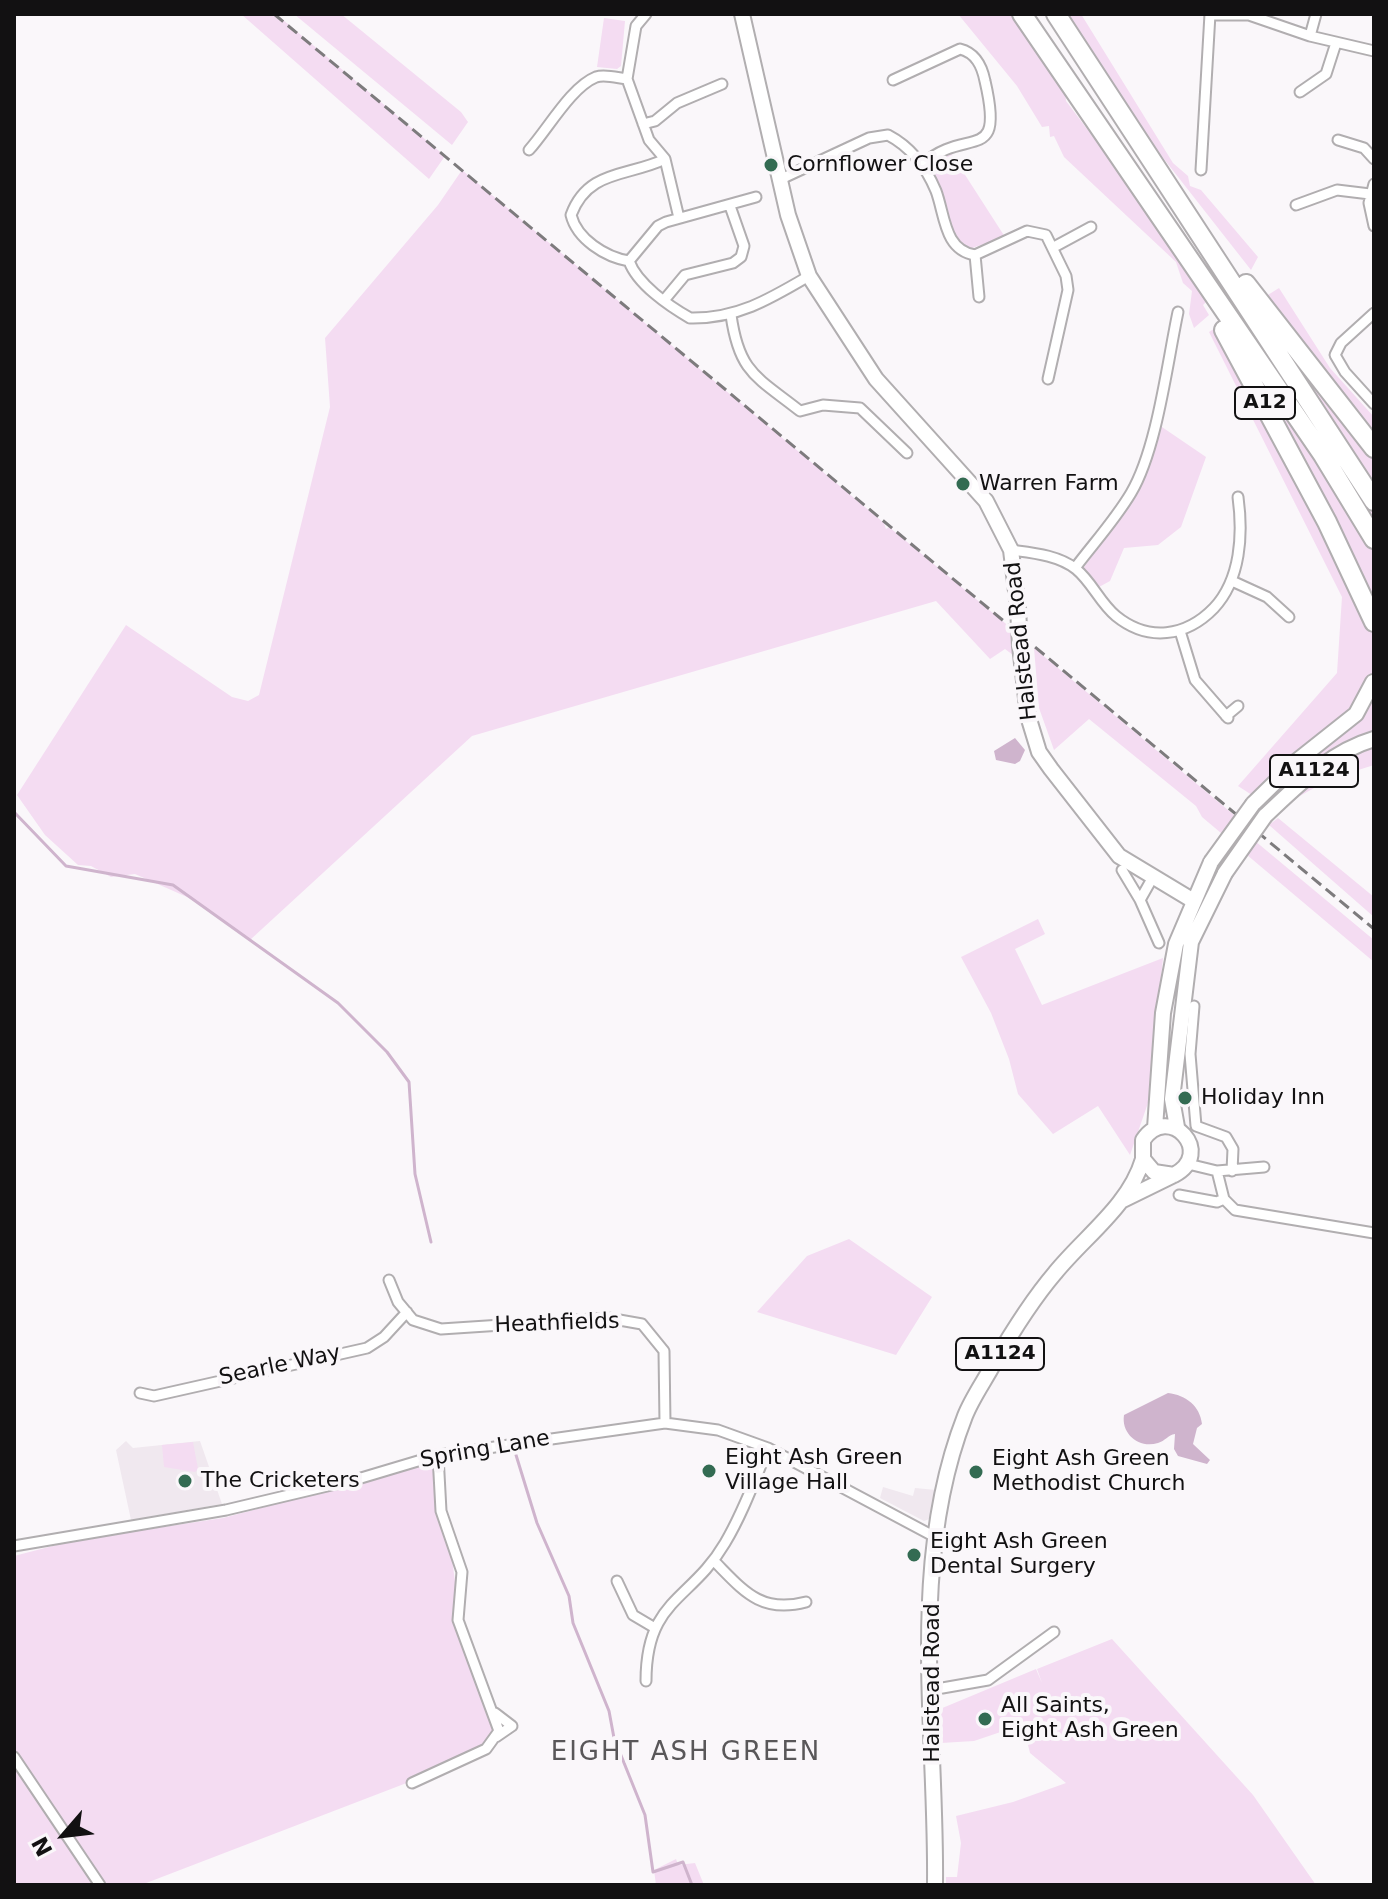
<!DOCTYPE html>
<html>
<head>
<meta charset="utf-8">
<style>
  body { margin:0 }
  #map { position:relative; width:1388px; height:1899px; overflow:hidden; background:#faf7fa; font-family:"DejaVu Sans",sans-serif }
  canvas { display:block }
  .frame { position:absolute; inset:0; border:16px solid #121112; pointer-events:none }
  .north { position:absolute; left:24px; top:1795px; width:80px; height:80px; -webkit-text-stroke:6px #faf7fa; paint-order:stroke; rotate:242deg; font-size:22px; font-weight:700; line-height:32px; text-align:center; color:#121112 }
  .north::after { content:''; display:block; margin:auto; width:28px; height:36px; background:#121112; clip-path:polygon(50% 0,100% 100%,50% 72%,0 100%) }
</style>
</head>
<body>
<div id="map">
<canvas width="1388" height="1899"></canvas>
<div class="frame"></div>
<div class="north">N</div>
</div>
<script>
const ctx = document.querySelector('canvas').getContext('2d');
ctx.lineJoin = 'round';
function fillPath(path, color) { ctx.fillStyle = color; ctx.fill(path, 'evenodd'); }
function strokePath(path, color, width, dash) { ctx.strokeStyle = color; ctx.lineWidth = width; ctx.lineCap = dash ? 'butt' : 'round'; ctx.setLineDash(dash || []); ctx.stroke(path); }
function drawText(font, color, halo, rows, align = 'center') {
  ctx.font = font + ' "DejaVu Sans",sans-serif'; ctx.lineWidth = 8; ctx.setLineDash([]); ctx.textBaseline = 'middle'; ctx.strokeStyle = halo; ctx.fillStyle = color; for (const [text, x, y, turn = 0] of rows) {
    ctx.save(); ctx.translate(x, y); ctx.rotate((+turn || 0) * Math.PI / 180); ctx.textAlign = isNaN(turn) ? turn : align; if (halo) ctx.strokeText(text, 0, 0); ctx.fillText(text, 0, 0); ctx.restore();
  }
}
fillPath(new Path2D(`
  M126,1441L133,1448L200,1441L222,1504L131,1520L116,1450Z
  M883,1487L913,1496L915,1488L936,1490L932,1518L924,1521L880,1498Z`), '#f0e8ef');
fillPath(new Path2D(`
  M241,14H276L445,156L429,179Z
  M294,14H341L461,112L468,122L452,145Z
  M958,14H1012L1065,89L1066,101L1136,194L1206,302L1203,305L1209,315L1194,328L1189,314L1192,291L1183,283L1176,262L1064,157L1054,136L1050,137L1049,126L1042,127L1017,86Z
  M1062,14H1081L1173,163L1188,176L1190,186L1201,190L1258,257L1251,270L1149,140Z
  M604,18L625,21L621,66L617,69L597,67Z
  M951,153L1005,237L969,249L951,232L931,167Z
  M462,170L884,523L886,529L889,527L1011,628L1013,655L1005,649L990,659L936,601L472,736L250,940L196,901L135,874L111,877L91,866L78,865L45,835L17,795L126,625L232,697L248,701L259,695L330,407L325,338L438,205Z
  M1279,288L1330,368L1374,417V765L1330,779L1275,810L1238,786L1337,673L1342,597L1209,332Z
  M1159,425L1206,457L1181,527L1158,545L1124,548L1110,581L1099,587L1082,570L1133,498Z
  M1034,648L1234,815L1231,821L1374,940V962L1202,817L1196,806L1089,719L1054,750L1039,708Z
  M1278,818L1374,897V917L1269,825Z
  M1038,919L1045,934L1015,949L1042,1005L1163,958L1149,1100L1130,1155L1098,1106L1053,1134L1018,1094L1009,1059L991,1013L961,957Z
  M849,1239L932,1297L896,1355L757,1312L807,1256Z
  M193,1442L198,1469L195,1472L164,1467L162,1445Z
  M428,1464L434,1469L437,1518L451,1551L457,1597L454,1621L493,1725L492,1740L417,1779L141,1885H14V1556L76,1540L223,1518Z
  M1112,1639L1253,1795L1316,1885H946V1877H957L961,1843L956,1816L1013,1802L1066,1783L1030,1753L1027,1741L1033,1723L1039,1719L974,1741L941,1743L940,1709L1036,1669L1042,1683L1037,1669Z
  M676,1859L678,1865L695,1863L704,1885H656L654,1870Z`), '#f4dcf2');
fillPath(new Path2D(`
  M1015,738L1025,750L1020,761L1015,764L996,760L994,751Z
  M1168,1393C1186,1395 1200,1406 1202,1424L1197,1428L1193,1444L1210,1460L1207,1464L1178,1456L1174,1449L1175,1434C1168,1435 1165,1441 1158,1443C1139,1449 1121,1434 1124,1415Z`), '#cfb4cd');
strokePath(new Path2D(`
  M14,812L66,866L173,885L338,1003L387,1052L409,1082L415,1174L431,1242
  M516,1455L537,1523L569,1596L573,1623L609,1711L614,1738L645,1815L653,1872L683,1862L692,1885`), '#cfb4cd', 3);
const street = new Path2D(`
  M646,14L636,26L627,79L649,140L665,159L679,218
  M1210,15H1249L1310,36L1374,51
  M1310,36L1316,14
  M893,80L960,49C976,53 982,66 985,81C1005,167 967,125 923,164
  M1300,92L1326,74L1336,43
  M643,124L655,121L677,103L722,84
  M1338,140L1364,148L1374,159
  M529,150C548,129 571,87 596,77C605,74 618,78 627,79
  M1201,170L1210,14
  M781,179L869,138L888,135C911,147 926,167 936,191C945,215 944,250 975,255L1027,231L1046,235L1066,276L1068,290L1048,379
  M1374,184L1369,203L1374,226
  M756,197L666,222L658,226L629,261C637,284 669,306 690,318C737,319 770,299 809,276
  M1296,205L1337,190L1370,194
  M1054,247L1091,227
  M975,255L979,297
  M629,261C605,257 577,239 571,215C588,169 628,177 665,159
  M665,299L685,275L733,263L741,257L744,246L730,206
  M1374,313L1341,343L1335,355L1345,372L1374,404
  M731,315C739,373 757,377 800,411L823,405L860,408L907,453
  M1011,550C1033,553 1058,555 1076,569C1092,582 1100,603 1116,616C1148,642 1186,637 1214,608C1241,579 1243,534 1238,497
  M1075,568C1093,544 1115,520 1131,493C1157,449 1167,364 1178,312
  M1232,581L1267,597L1289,617
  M1180,631L1195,680L1228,718
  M1226,716L1238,706
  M1122,870L1140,900
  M1153,877L1140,900L1159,943
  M1194,1006L1190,1054L1196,1126L1226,1137L1233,1149L1232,1171
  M1188,1164L1217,1171L1264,1167
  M1217,1171L1224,1199L1235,1210L1374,1233
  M1179,1195L1217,1202L1224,1199
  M389,1280L398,1302L413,1320L441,1329L608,1318L642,1324L664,1351L665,1423
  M140,1393L154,1396L367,1348L384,1337L407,1312
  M14,1546L226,1510L361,1478L438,1455L665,1423L718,1430L768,1448L937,1538
  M714,1561C743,1590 760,1614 806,1602
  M617,1581L633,1615L655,1628
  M646,1681C646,1599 691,1601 725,1543C743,1513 755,1479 768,1448
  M931,1690L988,1680L1054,1632
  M495,1713L512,1726L496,1737
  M14,1757L100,1885
  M412,1783L486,1749L499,1731L458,1620L462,1572L441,1511L438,1455`);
const secondary = new Path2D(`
  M742,14L788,215L809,276L876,379L986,501L1011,550L1018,608
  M1020,646L1028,716L1039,752L1051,769L1119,856L1192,900`);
const primary = new Path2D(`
  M1253,804L1298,760L1356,714L1373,682
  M1265,816C1298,785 1330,752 1374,739
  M1177,1127L1172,1099L1191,942L1225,873
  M1155,1128L1163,1013L1176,944L1211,862
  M1123,1200L1174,1175C1216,1153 1169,1102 1143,1140V1159L1154,1172L1174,1175
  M935,1885C937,1731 907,1564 965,1416C972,1398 985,1380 994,1363C1012,1332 1032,1300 1055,1273C1085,1236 1129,1206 1143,1159`);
const highway = new Path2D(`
  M1022,14L1323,455L1374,539
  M1056,14L1374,501
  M1246,284L1374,448
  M1224,330L1327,522L1374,622`);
strokePath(street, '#b1aeb0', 13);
strokePath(secondary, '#b1aeb0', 18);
strokePath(primary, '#b1aeb0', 18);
strokePath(highway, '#b1aeb0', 22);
strokePath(street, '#fff', 9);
strokePath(secondary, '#fff', 14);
strokePath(primary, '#fff', 14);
strokePath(highway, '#fff', 18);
strokePath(new Path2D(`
  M274,14L1374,929`), '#7d7b7d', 3, [12, 6]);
const secondaryBridge = new Path2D(`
  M1018,608L1020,646`);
const primaryBridge = new Path2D(`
  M1211,862L1253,804
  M1225,873L1265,816`);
strokePath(secondaryBridge, '#b1aeb0', 18, []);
strokePath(primaryBridge, '#b1aeb0', 18, []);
strokePath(secondaryBridge, '#fff', 14);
strokePath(primaryBridge, '#fff', 14);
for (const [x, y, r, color] of [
  [771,165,8,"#336b52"],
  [963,484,8,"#336b52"],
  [1185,1098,8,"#336b52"],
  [709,1471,8,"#336b52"],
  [976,1472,8,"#336b52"],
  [185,1481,8,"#336b52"],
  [914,1555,8,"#336b52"],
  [985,1719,8,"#336b52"]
]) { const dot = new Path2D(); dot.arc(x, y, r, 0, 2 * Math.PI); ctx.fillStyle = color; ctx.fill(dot); strokePath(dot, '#faf7fa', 3); }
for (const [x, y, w] of [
  [1265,403,60],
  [1314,771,88],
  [1000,1354,88]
]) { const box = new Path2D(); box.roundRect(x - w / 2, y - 16, w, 32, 6); ctx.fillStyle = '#faf7fa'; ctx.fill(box); strokePath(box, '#121112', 2); }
drawText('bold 20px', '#121112', null, [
  ["A12",1265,403],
  ["A1124",1314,771],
  ["A1124",1000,1354]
]);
drawText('22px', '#121112', '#faf7fa', [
  ["Cornflower Close",787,165],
  ["Warren Farm",979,484],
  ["Holiday Inn",1201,1098],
  ["Eight Ash Green",725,1458],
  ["Village Hall",725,1483],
  ["Eight Ash Green",992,1459],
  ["Methodist Church",992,1484],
  ["The Cricketers",201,1481],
  ["Eight Ash Green",930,1542],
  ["Dental Surgery",930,1567],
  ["All Saints,",1001,1706],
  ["Eight Ash Green",1001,1731]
], 'left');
drawText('22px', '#121112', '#faf7fa', [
  ["Halstead Road",1022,641,-96],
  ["Heathfields",557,1324,-2],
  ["Searle Way",280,1366,-12],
  ["Spring Lane",485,1450,-10],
  ["Halstead Road",933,1683,-90]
]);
ctx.letterSpacing = '2px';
drawText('26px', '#595759', '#faf7fa', [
  ["EIGHT ASH GREEN",686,1753]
]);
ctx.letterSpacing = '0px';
</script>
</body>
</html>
